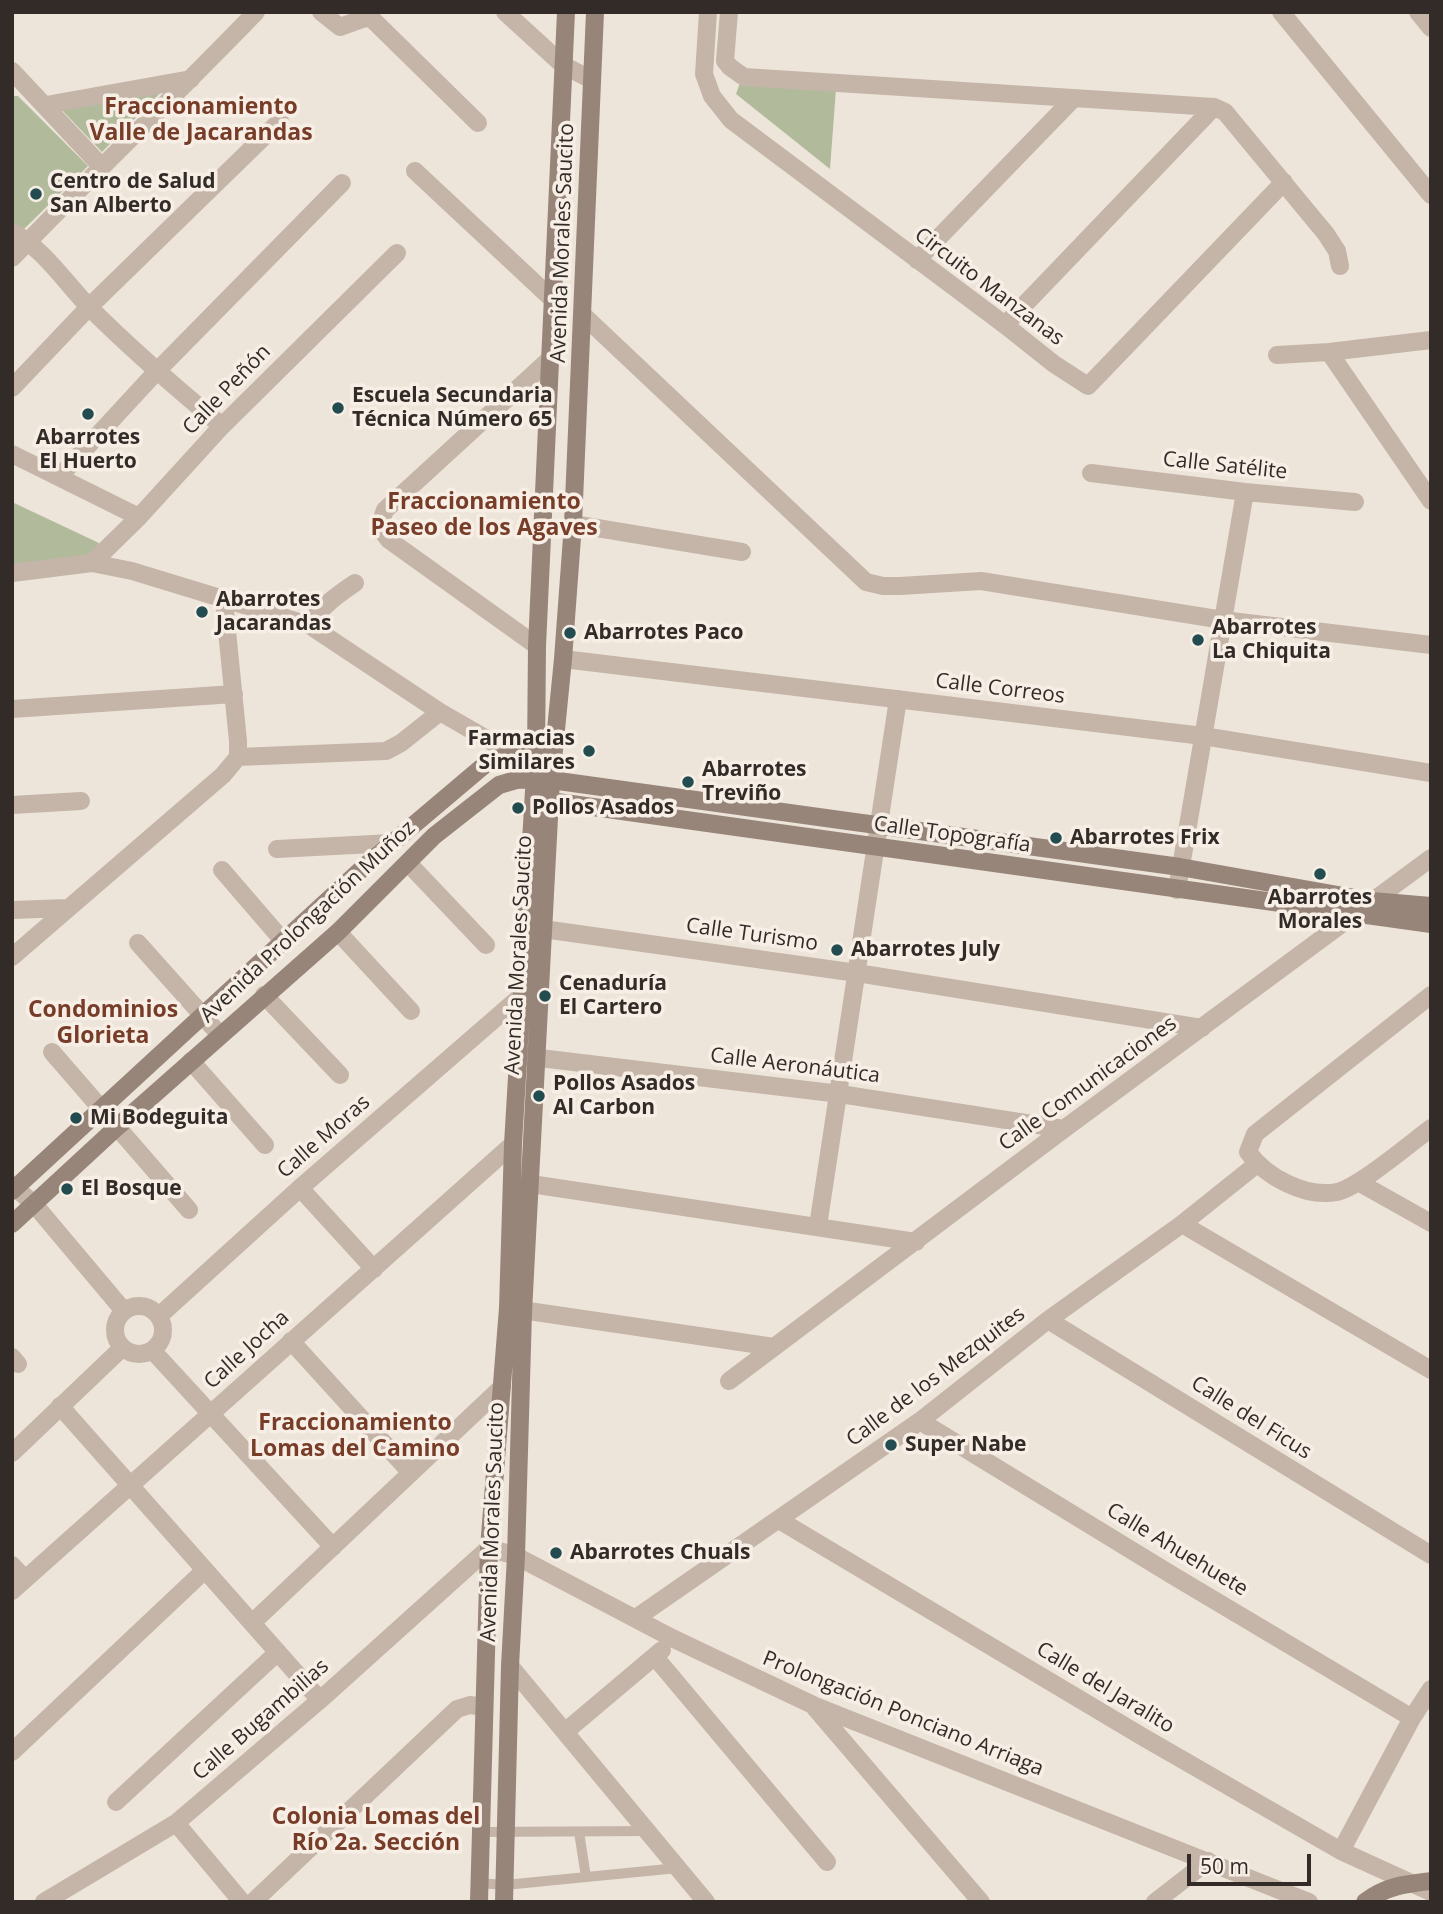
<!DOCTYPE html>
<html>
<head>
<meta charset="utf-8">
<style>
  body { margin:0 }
  #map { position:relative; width:1443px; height:1914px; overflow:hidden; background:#eee5da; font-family:"Open Sans",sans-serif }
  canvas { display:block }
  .frame { position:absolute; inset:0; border:14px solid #322b27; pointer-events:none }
  .scale { position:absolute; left:1187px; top:1854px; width:124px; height:32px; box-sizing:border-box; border:4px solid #322b27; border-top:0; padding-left:9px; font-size:21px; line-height:24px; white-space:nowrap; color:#322b27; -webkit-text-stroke:5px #f7efe6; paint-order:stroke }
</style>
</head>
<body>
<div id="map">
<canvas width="1443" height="1914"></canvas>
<div class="frame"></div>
<div class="scale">50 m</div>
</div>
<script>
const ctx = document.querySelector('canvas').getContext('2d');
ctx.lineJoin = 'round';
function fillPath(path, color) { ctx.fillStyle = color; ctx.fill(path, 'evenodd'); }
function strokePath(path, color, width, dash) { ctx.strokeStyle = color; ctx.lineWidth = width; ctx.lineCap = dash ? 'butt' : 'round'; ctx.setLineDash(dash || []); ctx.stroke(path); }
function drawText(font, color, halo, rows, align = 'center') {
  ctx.font = font + ' "Open Sans",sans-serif'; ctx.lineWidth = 7; ctx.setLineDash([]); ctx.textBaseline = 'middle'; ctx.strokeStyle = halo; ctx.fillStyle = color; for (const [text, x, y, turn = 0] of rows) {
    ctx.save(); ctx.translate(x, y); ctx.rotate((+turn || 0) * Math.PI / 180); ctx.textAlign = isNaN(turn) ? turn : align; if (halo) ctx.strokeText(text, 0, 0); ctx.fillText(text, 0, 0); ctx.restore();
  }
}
fillPath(new Path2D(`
  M740,83L836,89L830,169L736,94Z
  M167,86L102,152L58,106Z
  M12,96H18L88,166L24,229L12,223Z
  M12,502L99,543L87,561L12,567Z`), '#b1bb9c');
strokePath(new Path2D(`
  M481,1832L648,1831
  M579,1832L586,1877
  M479,1883L505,1885L678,1868`), '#c5b5a8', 10);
strokePath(new Path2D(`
  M321,12L340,27L365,18L372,19L478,123
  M505,12L563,65L592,80
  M708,12L704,74L712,96L731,120L1005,325L1054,364L1088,386L1284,182
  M729,12L725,61L730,67L744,77L1214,107L1225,112L1326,234L1337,251L1340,266
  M1281,12L1431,195
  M1418,12L1431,28
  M12,71L101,166
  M46,105L191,79
  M415,171L552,299
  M12,232C44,249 64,281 89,307C131,349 176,388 222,426
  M12,258C92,175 176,95 256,12
  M917,260L1072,100
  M583,315L866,582L883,586H900L981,581L1223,620L1431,645
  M1005,325L1214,107
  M1329,352L1431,501
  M1277,355L1329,352L1431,340
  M12,388L89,307L280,121
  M12,454L139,517
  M1091,473L1245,492L1355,502
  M60,476L157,371L342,183
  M573,524L742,552
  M92,563L139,517L222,426L397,253
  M12,573L92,563L132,571L309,625L440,712L513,754
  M224,601L238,741V757
  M309,625C322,606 337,595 355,583
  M537,646L389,540L379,527L385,510L550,359
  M563,659L1203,736L1431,773
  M12,709L234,694
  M238,757L386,751L401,743L440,712
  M12,805L81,801
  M277,849L392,843
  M408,863L486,945
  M222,870L284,942
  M1177,890L1245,492
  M12,910L67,908
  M543,929L857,973L1202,1028
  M338,932L411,1011
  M138,943L220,1035
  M12,957L223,775L238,757
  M264,995L340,1075
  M1431,995L1255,1134L1248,1152C1266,1177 1305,1198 1337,1192C1359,1187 1411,1143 1431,1128
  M52,1052L189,1210
  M523,1056L840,1094L1064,1129
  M191,1061L265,1145
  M1358,1182L1431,1223
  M531,1184L916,1242
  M12,1185L34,1204L124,1311
  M300,1188L374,1269
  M1182,1224L1431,1370
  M818,1226L898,699
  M115 1330a24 24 0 1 1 48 0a24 24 0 1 1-48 0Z
  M508,1308L774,1347
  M159,1316L300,1188L521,996
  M1048,1320L1431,1555
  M291,1341L411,1473
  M152,1350L333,1547
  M12,1357L18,1364
  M729,1381L1064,1129L1431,858
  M60,1406L320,1700
  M920,1421L1172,1575L1412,1718
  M12,1453L122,1348
  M779,1520L1143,1737L1341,1851L1431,1892
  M12,1565L25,1579
  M12,1591L513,1144
  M636,1618L920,1421L1048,1320L1182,1224L1257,1164
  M252,1623L502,1387
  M655,1657L827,1862
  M510,1666L706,1902
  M815,1708L981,1902
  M566,1731L662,1650
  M12,1752L205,1570
  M116,1802L278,1652
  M176,1823L242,1902
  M1341,1851L1412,1718L1431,1689
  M44,1902L176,1823L320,1700L489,1548L516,1556L672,1638L813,1705L1309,1902
  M253,1902L457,1709L470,1705L484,1707
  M1155,1902L1208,1861`), '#c5b5a8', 18);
strokePath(new Path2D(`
  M551,780L1180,867L1372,901L1431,906
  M550,801L1431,924
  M12,1191L365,866L488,762L513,754L536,757L541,765
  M12,1224L116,1128L338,932L434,836L499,785L516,780L534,779
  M479,1902L489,1548L508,1308L513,1144L536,757L537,646L566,12
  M504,1902L510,1666L516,1556L523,1312L551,780L563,659L573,524L595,12
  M1365,1902C1386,1886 1405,1884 1431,1881`), '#98857a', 18);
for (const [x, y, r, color] of [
  [36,194,7,"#224c4f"],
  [338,408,7,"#224c4f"],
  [88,414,7,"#224c4f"],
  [202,612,7,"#224c4f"],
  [570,633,7,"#224c4f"],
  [1198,640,7,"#224c4f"],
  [589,751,7,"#224c4f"],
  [688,782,7,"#224c4f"],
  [518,808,7,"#224c4f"],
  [1056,838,7,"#224c4f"],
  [1320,874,7,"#224c4f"],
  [837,950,7,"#224c4f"],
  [545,996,7,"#224c4f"],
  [539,1096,7,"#224c4f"],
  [76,1118,7,"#224c4f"],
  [67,1189,7,"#224c4f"],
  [891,1445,7,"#224c4f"],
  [556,1553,7,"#224c4f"]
]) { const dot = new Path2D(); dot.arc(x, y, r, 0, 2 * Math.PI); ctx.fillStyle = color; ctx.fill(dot); strokePath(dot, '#f7efe6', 2.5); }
drawText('bold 21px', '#322b27', '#f7efe6', [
  ["Centro de Salud",50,182],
  ["San Alberto",50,206],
  ["Escuela Secundaria",352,396],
  ["Técnica Número 65",352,420],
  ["Abarrotes",88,438,"center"],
  ["El Huerto",88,462,"center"],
  ["Abarrotes",216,600],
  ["Jacarandas",216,624],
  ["Abarrotes",1212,628],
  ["La Chiquita",1212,652],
  ["Abarrotes Paco",584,633],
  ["Farmacias",575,739,"right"],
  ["Similares",575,763,"right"],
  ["Abarrotes",702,770],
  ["Treviño",702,794],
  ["Pollos Asados",532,808],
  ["Abarrotes Frix",1070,838],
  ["Abarrotes",1320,898,"center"],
  ["Morales",1320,922,"center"],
  ["Abarrotes July",851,950],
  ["Cenaduría",559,984],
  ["El Cartero",559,1008],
  ["Pollos Asados",553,1084],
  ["Al Carbon",553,1108],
  ["Mi Bodeguita",90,1118],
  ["El Bosque",81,1189],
  ["Super Nabe",905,1445],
  ["Abarrotes Chuals",570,1553]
], 'left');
drawText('21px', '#322b27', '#f7efe6', [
  ["Avenida Morales Saucito",563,243,-88],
  ["Circuito Manzanas",989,287,37],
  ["Calle Peñón",227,390,-46],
  ["Calle Satélite",1225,466,6],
  ["Calle Correos",1000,689,7],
  ["Calle Topografía",952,835,8],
  ["Avenida Prolongación Muñoz",308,922,-43],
  ["Calle Turismo",752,935,8],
  ["Avenida Morales Saucito",519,955,-87],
  ["Calle Aeronáutica",795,1066,7],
  ["Calle Comunicaciones",1088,1084,-36],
  ["Calle Moras",324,1137,-41],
  ["Calle Jocha",247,1350,-42],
  ["Calle de los Mezquites",936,1377,-37],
  ["Calle del Ficus",1251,1418,32],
  ["Avenida Morales Saucito",493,1522,-88],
  ["Calle Ahuehuete",1177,1550,31],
  ["Calle del Jaralito",1105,1688,31],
  ["Prolongación Ponciano Arriaga",903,1714,22],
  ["Calle Bugambilias",261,1720,-41]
]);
drawText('bold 23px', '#783d29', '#f7efe6', [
  ["Fraccionamiento",201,107],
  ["Valle de Jacarandas",201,133],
  ["Fraccionamiento",484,502],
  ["Paseo de los Agaves",484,528],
  ["Condominios",103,1010],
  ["Glorieta",103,1036],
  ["Fraccionamiento",355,1423],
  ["Lomas del Camino",355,1449],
  ["Colonia Lomas del",376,1817],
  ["Río 2a. Sección",376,1843]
]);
</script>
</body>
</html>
